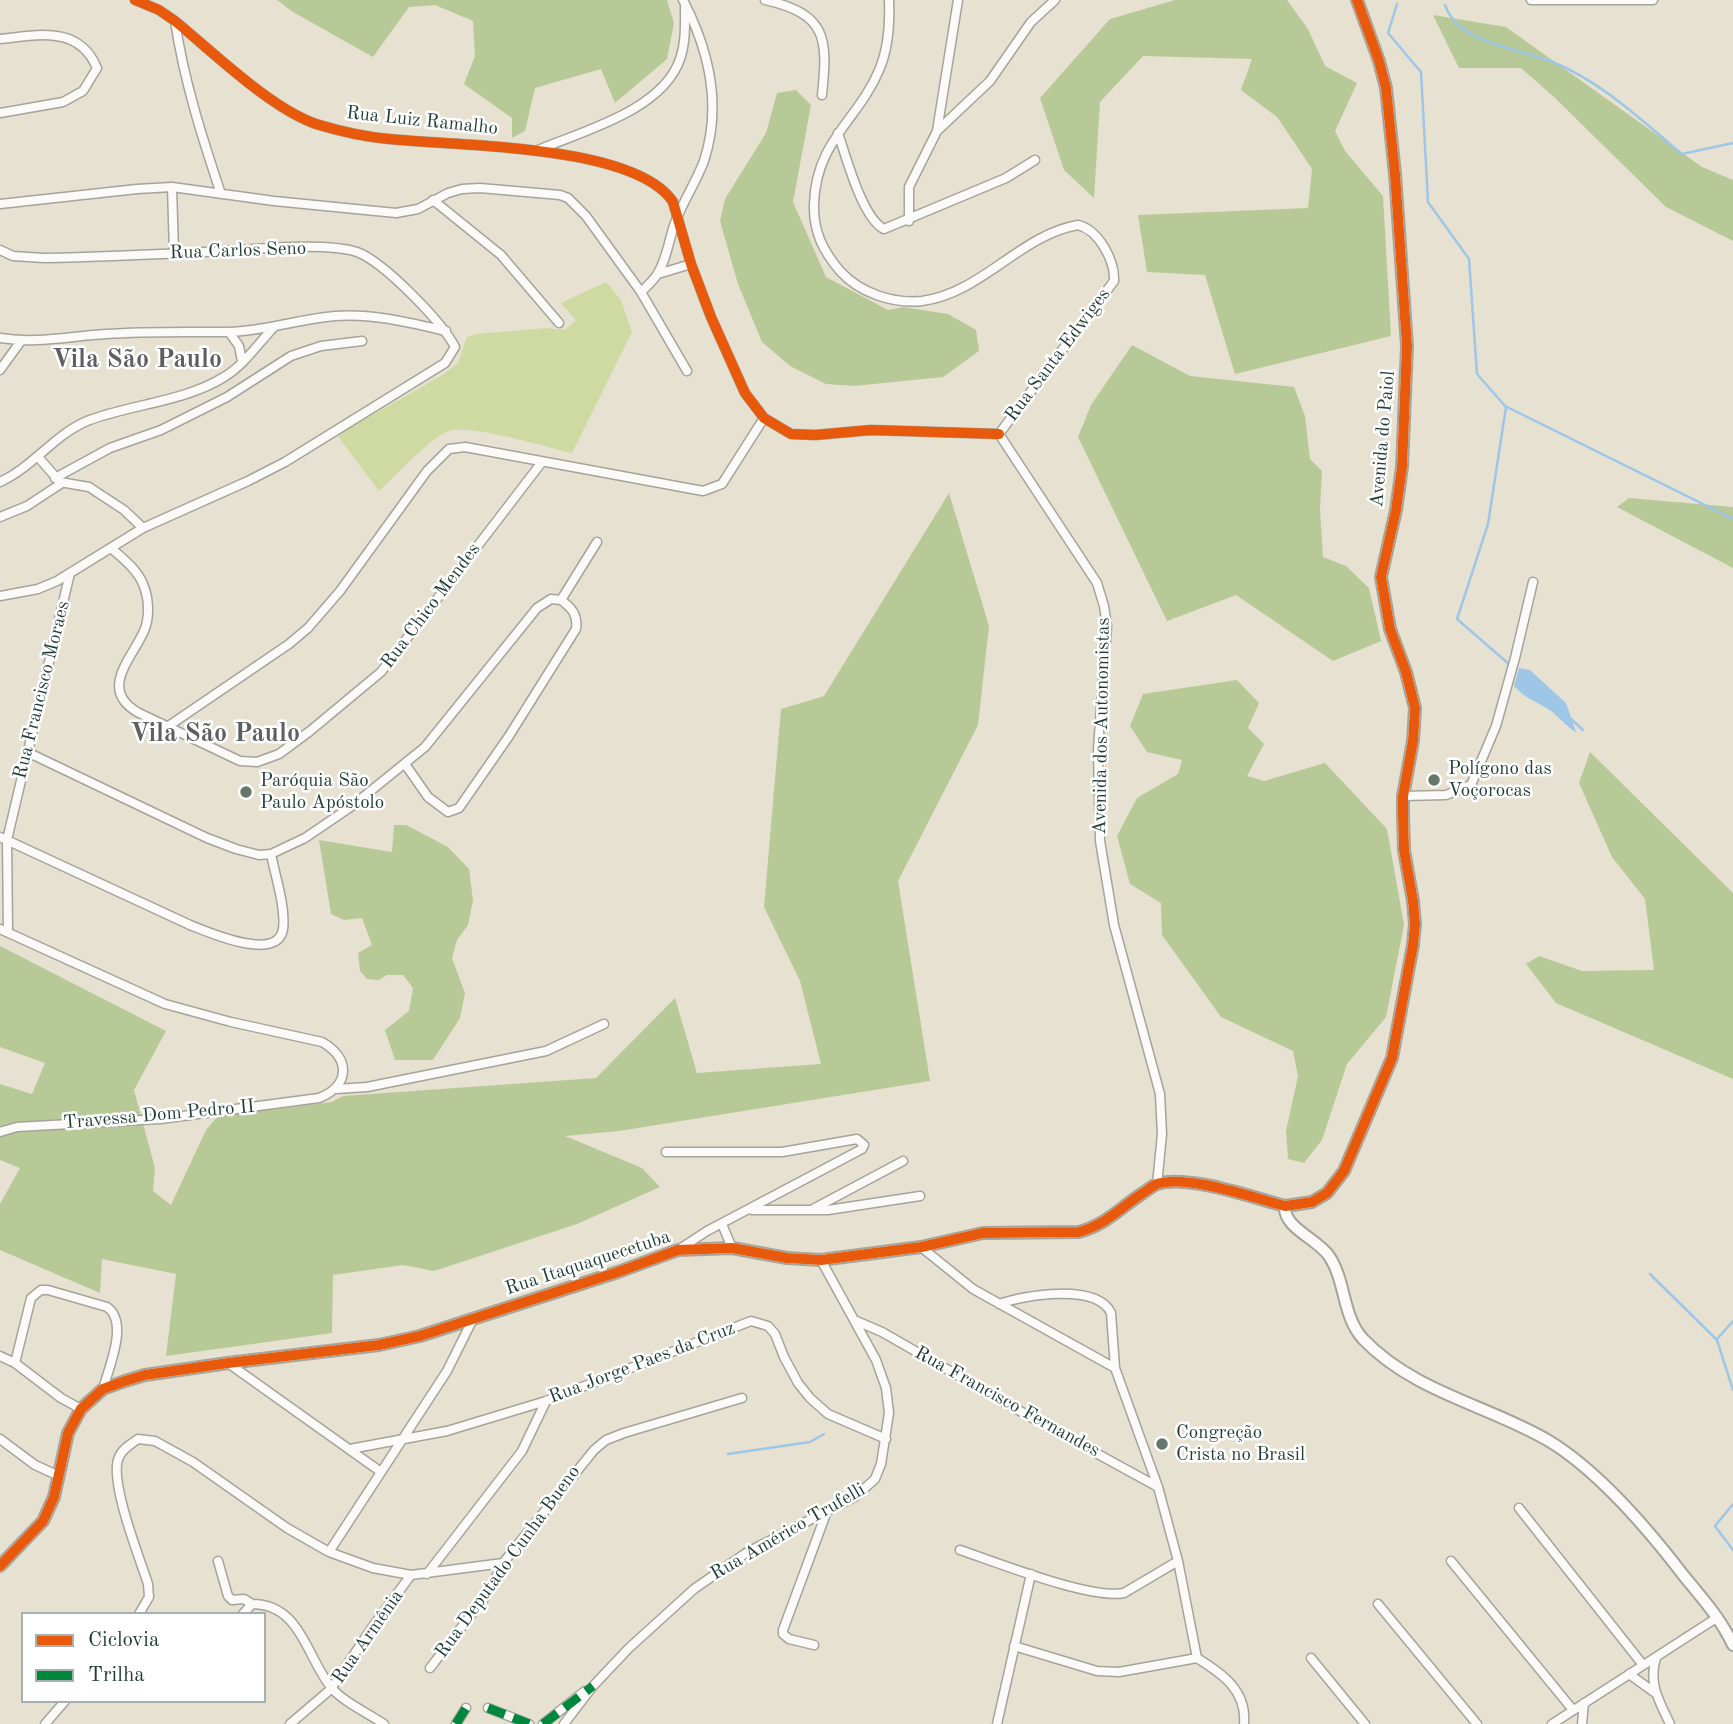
<!DOCTYPE html>
<html>
<head>
<meta charset="utf-8">
<style>
  body { margin:0 }
  #map { position:relative; width:1733px; height:1724px; overflow:hidden; background:#e7e1d1; font-family:"Old Standard TT",serif }
  canvas { display:block }
  .legend { position:absolute; left:21px; top:1612px; width:245px; height:91px; box-sizing:border-box; background:#fff; border:2px solid #a5b1ae; margin:0; padding:9px 12px; list-style:none; font-size:21px; color:#1f3d34 }
  .legend li { display:flex; align-items:center; gap:14px; height:35px }
  .legend b { width:35px; border:2px solid #a5b1ae }
</style>
</head>
<body>
<div id="map">
<canvas width="1733" height="1724"></canvas>
<ul class="legend">
<li><b style="height:9px;background:#e8590c"></b>Ciclovia</li>
<li><b style="height:9px;background:#00873e"></b>Trilha</li>
</ul>
</div>
<script>
const ctx = document.querySelector('canvas').getContext('2d');
ctx.lineJoin = 'round';
function fillPath(path, color) { ctx.fillStyle = color; ctx.fill(path, 'evenodd'); }
function strokePath(path, color, width, dash) { ctx.strokeStyle = color; ctx.lineWidth = width; ctx.lineCap = dash ? 'butt' : 'round'; ctx.setLineDash(dash || []); ctx.stroke(path); }
function drawText(font, color, halo, rows, align = 'center') {
  ctx.font = font + ' "Old Standard TT",serif'; ctx.lineWidth = 5; ctx.setLineDash([]); ctx.textBaseline = 'middle'; ctx.strokeStyle = halo; ctx.fillStyle = color; for (const [text, x, y, turn = 0] of rows) {
    ctx.save(); ctx.translate(x, y); ctx.rotate((+turn || 0) * Math.PI / 180); ctx.textAlign = isNaN(turn) ? turn : align; if (halo) ctx.strokeText(text, 0, 0); ctx.fillText(text, 0, 0); ctx.restore();
  }
}
fillPath(new Path2D(`
  M606,282L621,300L632,332L572,453C546,447 472,424 449,431C431,437 394,477 379,491L337,435L441,376L458,363L467,337L477,334L547,328L565,330L576,320L561,303Z`), '#cedaa1');
fillPath(new Path2D(`
  M277,0H667L674,23L667,59L615,103L601,69L535,88L525,131L512,138V118L464,84L475,56L473,21L435,5L409,7L373,57L293,12Z
  M1175,0H1287L1308,29L1325,66L1357,83L1335,131L1345,151L1383,196L1391,336L1235,374L1205,275L1147,272L1138,215L1308,208L1312,169L1277,117L1241,90L1252,59L1143,56L1100,102L1094,198L1064,170L1040,98L1110,19Z
  M1433,15L1506,27L1702,167L1733,180V241L1666,207L1554,97L1521,68H1459Z
  M796,90L811,105L793,202L826,277L888,310L903,307L948,314L976,330L979,351L943,377L854,386L826,384L790,366L762,342L738,284L720,221L725,199L766,133L777,93Z
  M1132,345L1190,376L1294,387L1305,416L1310,459L1322,471L1320,509L1323,557L1346,566L1369,588L1381,641L1333,661L1236,595L1167,621L1078,437L1091,405Z
  M949,493L989,626L978,725L898,881L930,1081L619,1131L565,1136L642,1168L660,1187L577,1224L434,1271L403,1265L333,1275L332,1333L166,1356L176,1274L102,1259L100,1293L0,1250V1204L20,1168L0,1160V1084L32,1094L45,1063L0,1047V946L166,1031L134,1090L155,1168L153,1191L171,1205L206,1130L218,1116L332,1102L343,1096L596,1078L675,998L697,1073L821,1064L800,981L764,907L781,709L824,696Z
  M1629,498L1733,507V568L1617,507Z
  M1237,680L1259,703L1248,728L1264,744L1247,776L1264,781L1325,763L1387,829L1404,925L1386,1017L1347,1064L1322,1140L1304,1163L1288,1159L1286,1131L1298,1076L1293,1051L1221,1017L1162,935L1161,903L1130,884L1117,836L1137,798L1178,774L1182,760L1147,752L1130,726L1143,694Z
  M1590,752L1733,893V1079L1556,1003L1526,964L1539,956L1582,971L1654,970L1645,899L1612,857L1579,783Z
  M394,825H406L448,847L469,869L473,900L468,925L457,940L452,958L465,993L460,1018L433,1060H395L385,1030L409,1011L413,988L403,975H387L379,980L367,979L360,971L358,953L372,945L362,918L344,920L331,914L319,840L392,852Z`), '#b8c998');
fillPath(new Path2D(`
  M1519,668L1530,670L1566,703L1576,732C1565,726 1559,716 1548,709C1536,701 1524,698 1514,686Z`), '#9ec6e7');
strokePath(new Path2D(`
  M1397,4L1388,33L1421,72L1428,202L1469,259L1477,374L1506,407L1488,524L1457,619L1510,665
  M1445,5C1458,44 1521,49 1555,63C1603,83 1642,121 1682,154L1733,143
  M1507,407L1733,519
  M1570,718L1583,730
  M1650,1274L1717,1340L1733,1390
  M1717,1339L1733,1321
  M728,1454L810,1442L824,1434
  M1733,1504L1715,1526L1733,1550`), '#9ec6e7', 2.5);
const minor = new Path2D(`
  M135,0L159,10L175,21C214,53 270,108 316,124C339,131 365,137 389,139C455,146 635,144 673,202L691,264L711,317L745,393L764,418L791,434L815,435L871,430L999,434
  M765,0C827,14 828,38 822,95
  M889,0C890,23 889,46 880,68C859,120 816,140 814,204C813,231 823,251 840,271C860,293 893,304 922,301C982,293 1020,235 1078,225C1099,230 1115,261 1114,281L999,434
  M1531,0H1653
  M175,21C184,81 202,137 221,194
  M0,39C38,35 79,25 97,68L83,91L63,102L0,113
  M937,131L958,0
  M838,133C846,156 862,218 884,229L1006,178L1035,160
  M538,150C583,131 663,110 680,59C686,42 685,23 685,5
  M172,187L174,253
  M433,200L501,255L559,323
  M0,204L137,189L172,187L274,201L396,213L418,209L448,193L462,189L480,188L560,195L568,198L586,216L641,292L687,371
  M909,221V187L937,131L990,81L1031,22L1055,0
  M0,250L13,256L44,258C104,257 164,254 224,251C258,249 326,242 357,252C384,262 442,322 455,347L445,363L285,462L248,481L143,528L57,581L38,589L0,596
  M658,274L691,264
  M641,292C646,287 652,282 656,276C667,261 669,237 676,220C684,200 696,182 704,161C722,106 709,50 683,0
  M229,332L239,346L242,361
  M0,338C36,344 70,336 106,334C147,331 188,332 229,332C266,331 299,319 335,316C372,313 411,323 446,331
  M0,370L21,341
  M999,434L1097,583L1104,606L1107,626L1098,749L1100,841L1114,925L1160,1094L1162,1134L1157,1185
  M39,458L60,482L89,487L124,510L143,528
  M55,478L110,448L161,430L227,397L291,356L321,346L362,341
  M0,482C33,467 54,435 87,421C131,404 184,402 224,377C243,366 258,344 273,328
  M0,517L27,506L62,483
  M111,548C122,558 137,569 143,584C149,598 150,617 144,631C131,660 98,690 139,713L240,761L257,762L279,754L310,731L381,672L542,462
  M167,727L289,644L308,628L340,591L427,471L449,449L465,447L703,491L722,484L764,418
  M27,752L207,838L236,849L259,855L271,854L305,838L352,806L425,747L537,608L551,599L561,600L597,542
  M405,764L428,797L448,812L459,808L509,736L576,629C578,615 572,608 561,600
  M1403,796L1446,795L1471,785L1496,726L1515,658L1533,582
  M0,837L190,925C208,932 278,963 283,929C286,908 275,875 271,854
  M0,929L165,1004L231,1022L322,1042C351,1058 350,1086 319,1098L160,1119L17,1127L0,1132
  M8,932L7,840L70,573
  M336,1089L367,1087L546,1051L604,1024
  M666,1152H782L857,1139L864,1145L862,1149L707,1231L678,1250
  M813,1209L903,1161
  M752,1210H828L920,1196
  M722,1224L732,1248
  M921,1247L973,1289L1115,1368
  M999,1304C1024,1295 1097,1283 1111,1313L1115,1368L1158,1487L1178,1561L1197,1658C1223,1674 1247,1691 1244,1724
  M854,1320L882,1332L1034,1419L1158,1487
  M0,1356L15,1363
  M228,1363L381,1472
  M81,1409L61,1398L15,1363L31,1298L41,1290H48L107,1307C129,1322 109,1367 103,1389
  M0,1439L35,1465L59,1476
  M350,1449L447,1431L546,1401L751,1321L768,1326L775,1334L784,1357L798,1383L810,1398L828,1414L886,1439
  M1519,1508L1643,1665
  M960,1550C996,1562 1091,1600 1124,1593L1178,1561
  M329,1552L447,1371L473,1319
  M218,1561L228,1596L232,1600L244,1599L252,1604
  M1451,1561L1573,1710
  M427,1574L522,1451L546,1401
  M1378,1604L1477,1724
  M139,1614L149,1597L148,1584C140,1559 108,1479 119,1457C122,1449 131,1444 138,1439L155,1441L193,1462L287,1528L329,1552L373,1568L411,1575L503,1563
  M243,1614L252,1604C300,1604 306,1655 330,1686C340,1700 369,1714 384,1724
  M814,1645L789,1639L783,1634V1630L827,1511
  M1014,1646L1097,1671L1119,1672L1197,1658
  M1311,1658L1365,1724
  M1656,1658C1648,1683 1659,1701 1670,1724
  M430,1668L488,1593L503,1563L594,1450L606,1440L624,1433L742,1398
  M1629,1674L1654,1692
  M488,1708L529,1724
  M45,1724L65,1701
  M290,1724L331,1689L371,1629L411,1575
  M456,1724L466,1708
  M543,1724L585,1691
  M564,1724L593,1686L629,1648L694,1589L746,1553L856,1496L875,1479L881,1464L889,1413L886,1388L876,1360L821,1260
  M997,1724L1031,1574
  M1552,1724L1718,1617
  M1582,1724L1584,1703`);
const tertiary = new Path2D(`
  M1285,1206C1283,1228 1318,1239 1329,1256C1346,1281 1342,1316 1363,1339C1415,1393 1488,1405 1549,1441C1600,1472 1648,1529 1684,1576C1702,1598 1721,1619 1733,1645
  M0,1566L43,1521L54,1497L68,1433L81,1409L103,1389L125,1381L145,1375L228,1363L379,1345L420,1336L618,1272L678,1250L732,1248L787,1258L821,1260L921,1247L983,1233L1079,1232C1106,1225 1121,1207 1143,1193C1148,1190 1152,1186 1157,1184C1187,1174 1254,1198 1285,1206L1312,1202L1327,1193L1344,1171L1392,1058L1413,945L1415,924L1413,901L1404,850L1403,814V796L1413,741L1415,708L1406,672L1390,629L1381,577L1396,510L1402,467L1407,346L1395,174L1386,88L1379,61L1357,0`);
strokePath(minor, '#a4a49a', 11);
strokePath(tertiary, '#a4a49a', 14);
strokePath(minor, '#fbfaf8', 8);
strokePath(tertiary, '#fbfaf8', 10);
strokePath(new Path2D(`
  M488,1708L529,1724
  M456,1724L466,1708
  M543,1724L593,1686`), '#00873e', 9, [18, 9]);
strokePath(new Path2D(`
  M135,0L159,10L175,21C214,53 270,108 316,124C339,131 365,137 389,139C455,146 635,144 673,202L691,264L711,317L745,393L764,418L791,434L815,435L871,430L999,434
  M0,1566L43,1521L54,1497L68,1433L81,1409L103,1389L125,1381L145,1375L228,1363L379,1345L420,1336L618,1272L678,1250L732,1248L787,1258L821,1260L921,1247L983,1233L1079,1232C1106,1225 1121,1207 1143,1193C1148,1190 1152,1186 1157,1184C1187,1174 1254,1198 1285,1206L1312,1202L1327,1193L1344,1171L1392,1058L1413,945L1415,924L1413,901L1404,850L1403,814V796L1413,741L1415,708L1406,672L1390,629L1381,577L1396,510L1402,467L1407,346L1395,174L1386,88L1379,61L1357,0`), '#e8590c', 10);
for (const [x, y, r, color] of [
  [1434,780,7,"#65766b"],
  [246,792,7,"#65766b"],
  [1162,1444,7,"#65766b"]
]) { const dot = new Path2D(); dot.arc(x, y, r, 0, 2 * Math.PI); ctx.fillStyle = color; ctx.fill(dot); strokePath(dot, '#fff', 2.5); }
drawText('19px', '#1f3d34', '#fff', [
  ["Rua Luiz Ramalho",422,121,6],
  ["Rua Carlos Seno",238,251,-2],
  ["Rua Santa Edwiges",1058,355,-53],
  ["Avenida do Paiol",1383,439,-85],
  ["Rua Chico Mendes",431,606,-53],
  ["Rua Francisco Moraes",42,690,-76],
  ["Avenida dos Autonomistas",1102,726,-89],
  ["Travessa Dom Pedro II",159,1115,-5],
  ["Rua Itaquaquecetuba",588,1263,-18],
  ["Rua Jorge Paes da Cruz",642,1363,-21],
  ["Rua Francisco Fernandes",1007,1402,29],
  ["Rua Américo Trufelli",788,1532,-30],
  ["Rua Deputado Cunha Bueno",508,1562,-54],
  ["Rua Armênia",368,1637,-55]
]);
drawText('19px', '#1f3d34', '#fff', [
  ["Polígono das",1448,769],
  ["Voçorocas",1448,791],
  ["Paróquia São",260,781],
  ["Paulo Apóstolo",260,803],
  ["Congreção",1176,1433],
  ["Crista no Brasil",1176,1455]
], 'left');
drawText('bold 26px', '#5e5f63', '#fff', [
  ["Vila São Paulo",137,360],
  ["Vila São Paulo",215,734]
]);
</script>
</body>
</html>
